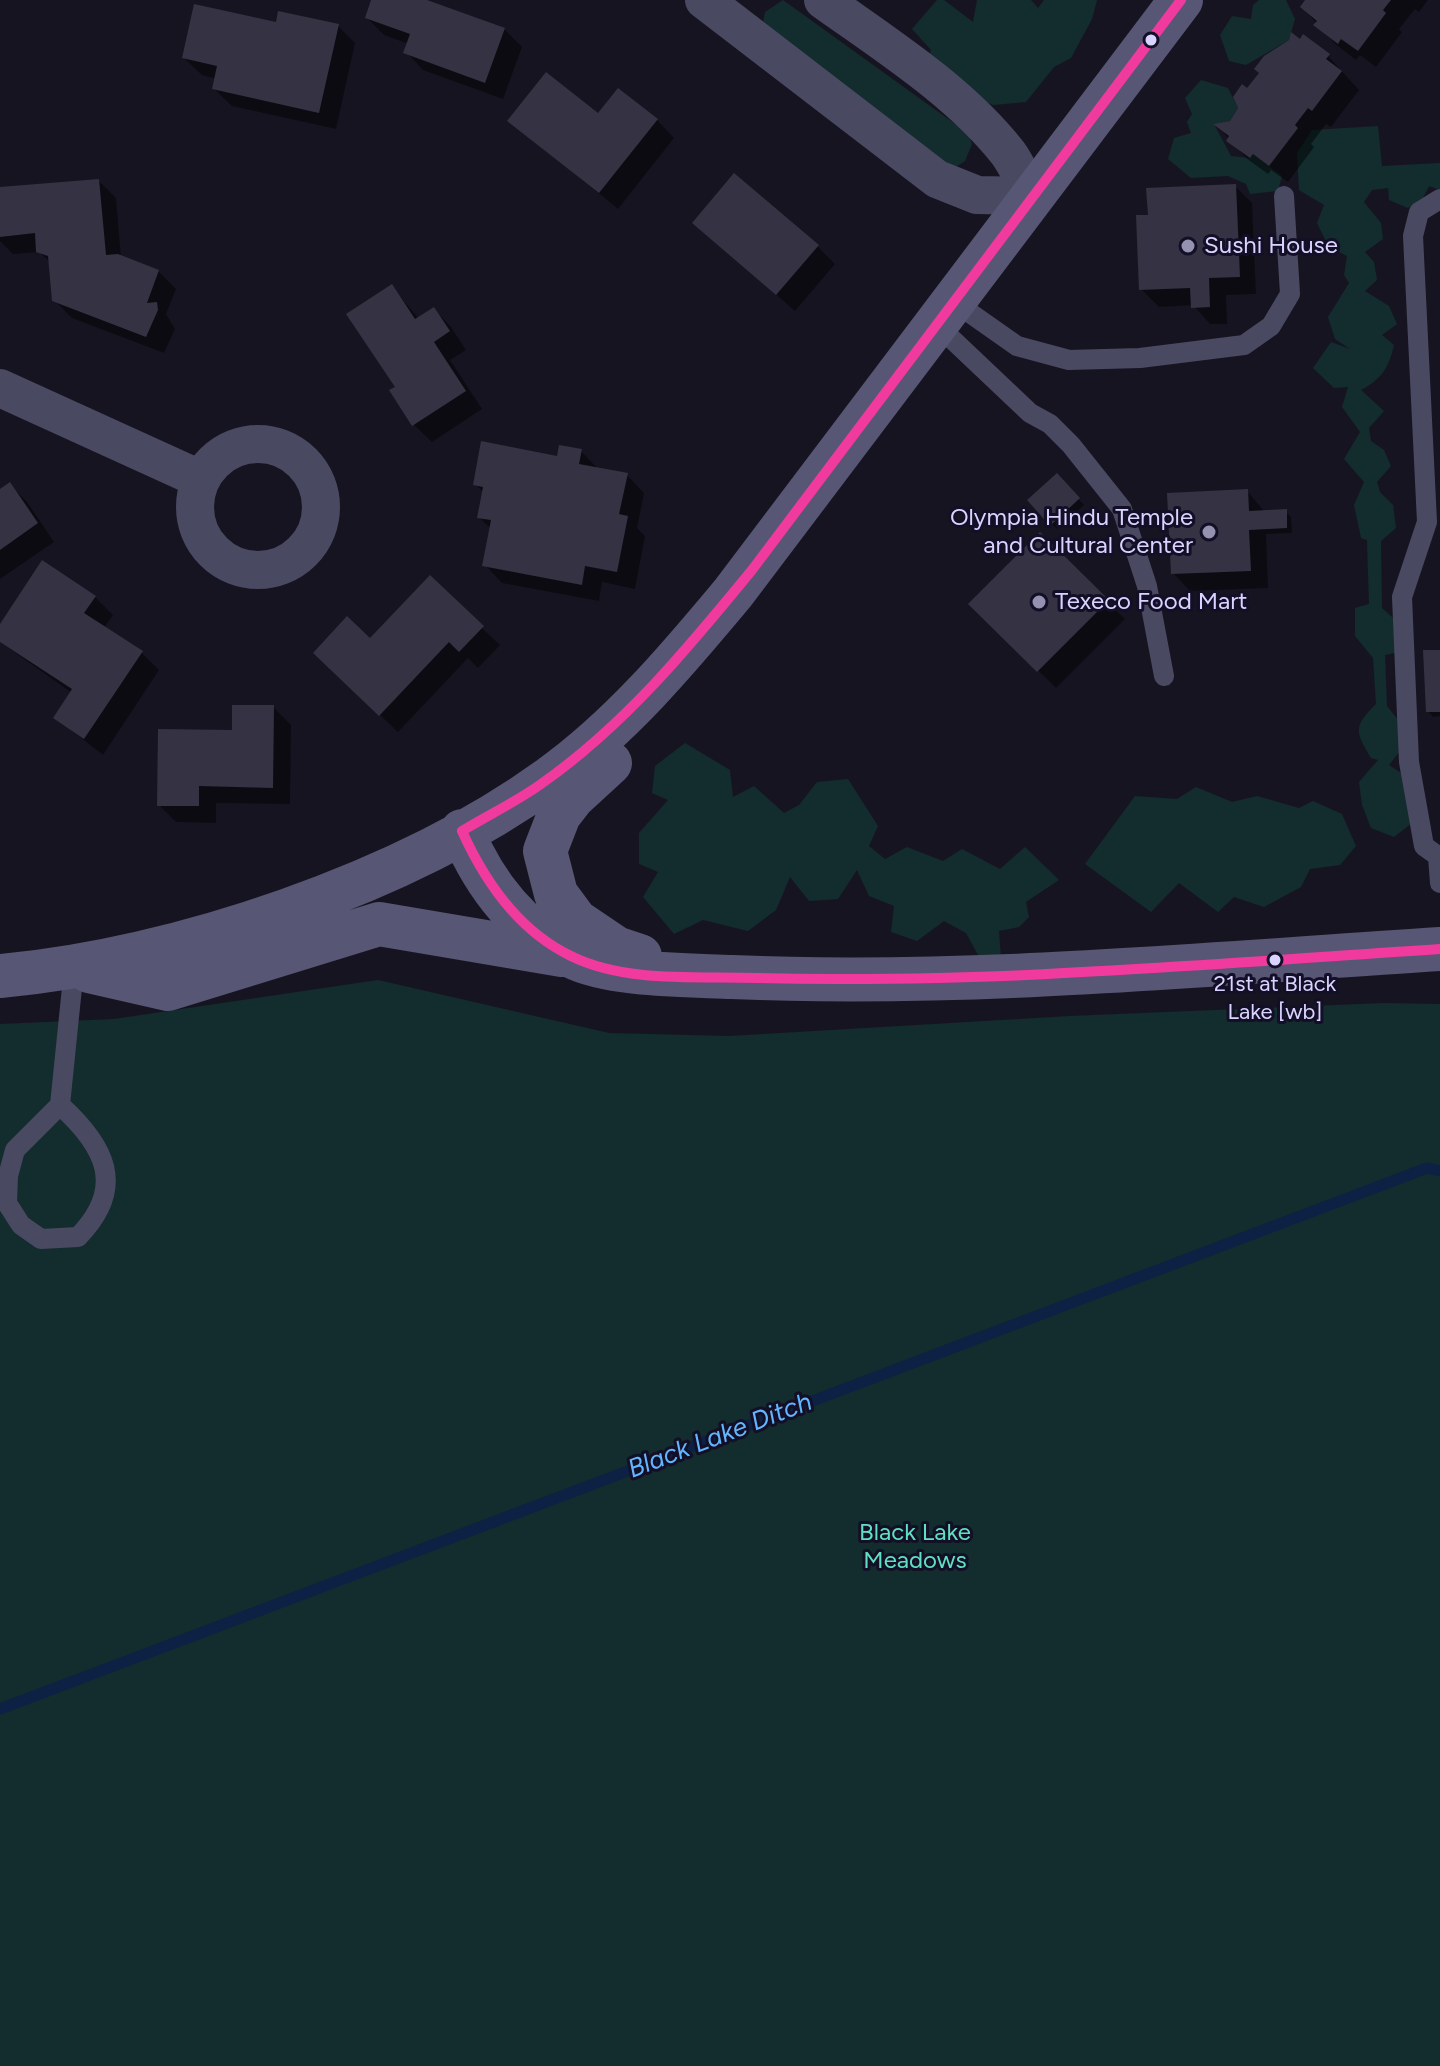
<!DOCTYPE html>
<html>
<head>
<meta charset="utf-8">
<style>
  body { margin:0 }
  canvas { display:block; background:#161421 }
</style>
</head>
<body>
<canvas width="1440" height="2066"></canvas>
<script>
const ctx = document.querySelector('canvas').getContext('2d');
ctx.lineJoin = 'round';
function fillPath(path, color) { ctx.fillStyle = color; ctx.fill(path, 'evenodd'); }
function strokePath(path, color, width, dash) { ctx.strokeStyle = color; ctx.lineWidth = width; ctx.lineCap = dash ? 'butt' : 'round'; ctx.setLineDash(dash || []); ctx.stroke(path); }
function drawText(font, color, halo, rows, align = 'center') {
  ctx.font = font + ' Figtree,sans-serif'; ctx.lineWidth = 6; ctx.setLineDash([]); ctx.textBaseline = 'middle'; ctx.strokeStyle = halo; ctx.fillStyle = color; for (const [text, x, y, turn = 0] of rows) {
    ctx.save(); ctx.translate(x, y); ctx.rotate((+turn || 0) * Math.PI / 180); ctx.textAlign = isNaN(turn) ? turn : align; if (halo) ctx.strokeText(text, 0, 0); ctx.fillText(text, 0, 0); ctx.restore();
  }
}
fillPath(new Path2D(`
  M783,0L969,134L972,144L965,161L954,168L762,27L765,12Z
  M937,0H944L973,22L977,0H1031L1038,8L1044,0H1097L1092,19L1071,58L1054,67L1026,102L993,105L923,75L931,50L912,29Z
  M1259,0H1286L1295,19L1289,40L1246,65L1229,61L1220,35L1232,16L1251,19L1253,5Z
  M1201,80L1228,88L1238,108L1230,121L1214,124L1231,156L1250,158L1253,154L1282,176L1278,191L1250,194L1246,184L1228,176L1191,178L1168,159L1174,138L1191,133L1187,122L1192,114L1185,98Z
  M1378,126L1382,166L1440,163V190L1429,186L1423,198L1408,208L1389,200L1388,188L1372,190L1364,202L1381,223L1383,239L1365,252L1374,262L1377,280L1365,291L1389,306L1397,324L1382,335L1394,345C1389,367 1382,379 1361,390L1384,411L1369,428L1371,441L1384,450L1391,466L1377,482L1380,492L1393,505L1396,528L1381,541L1382,608L1401,625L1399,652L1385,655L1387,706L1407,731L1401,750L1389,765L1410,779L1417,819L1394,837L1371,828L1362,805L1359,782L1378,760L1371,758C1355,731 1353,727 1376,704L1373,658L1355,636V608L1369,604L1367,540L1361,538L1354,505L1364,482L1344,459L1360,432L1342,407L1348,387L1334,388L1313,368L1331,342L1350,349L1335,339L1328,317L1349,283L1344,275L1347,256L1329,247L1317,223L1324,205L1299,190L1297,153L1312,130Z
  M685,743L730,770L733,797L754,786L784,813L799,805L817,782L848,779L878,826L869,846L885,859L907,847L943,861L962,849L1000,869L1025,847L1059,880L1026,902L1029,917L1019,927L999,931L1001,959L982,962L966,933L944,921L917,941L891,932L894,906L869,896L857,870L838,899L809,901L790,877L776,910L748,931L703,920L674,934L643,897L658,872L639,864V833L668,800L652,793L655,766Z
  M1196,787L1232,802L1257,796L1299,808L1313,801L1342,814L1356,846L1340,865L1310,869L1301,887L1264,907L1234,897L1218,912L1179,883L1151,912L1085,864L1135,796L1177,799Z
  M378,980L609,1033L729,1036L1070,1016L1384,1003L1440,1004V2066H0V1024L114,1019Z`), '#132c2d');
fillPath(new Path2D(`
  M373,0H421L504,29L522,47L503,99L423,70L406,52L409,44L384,35L367,18Z
  M1308,0H1428L1419,12L1415,9L1399,29L1402,32L1376,67L1360,55L1356,60L1334,43L1302,7Z
  M278,24L338,26L355,43L336,129L232,106L214,89L217,79L202,75L184,58Z
  M1328,56L1359,90L1331,127L1326,124L1311,144L1314,147L1288,182L1271,170L1268,174L1246,158L1217,125L1231,122L1248,91Z
  M598,116L657,120L674,138L618,209L510,121Z
  M99,181L116,198L121,258L158,271L176,289L166,314L175,329L164,353L72,318L54,300L51,263L39,252L13,254L0,241V189Z
  M1235,186L1252,203L1256,294L1226,295L1227,324H1210L1193,305L1159,307L1141,289L1150,216Z
  M694,223L817,246L835,264L795,311Z
  M391,286L419,319L434,309L451,327L466,350L450,360L482,409L432,442L414,425L392,391L398,388Z
  M581,451L599,470L627,475L644,493L637,528L645,536L635,589L602,582L599,601L502,583L485,565L491,529L479,517L484,493L475,484Z
  M1057,476L1084,505L1057,529L1030,501Z
  M10,485L27,502L54,542L0,579V492Z
  M1247,491L1265,512H1286L1291,517L1292,533L1266,534L1268,588L1190,591L1173,573Z
  M1040,535L1125,619L1056,688L971,604Z
  M43,563L95,597L113,615L104,628L141,652L159,670L103,755L56,718L72,693L0,642V628Z
  M482,628L500,645L478,668L468,658L398,732L333,671Z
  M1440,652V716L1433,717L1428,711Z
  M273,707L291,725L290,804L216,803V823L176,822L159,805L234,732Z`), '#0007');
strokePath(new Path2D(`
  M0,1709L1427,1168L1440,1171`), '#0d2144', 11);
fillPath(new Path2D(`
  M371,0H427L505,28L485,83L403,53L410,34L365,18Z
  M1305,0H1391L1383,10L1386,13L1358,51L1341,39L1338,44L1313,25L1317,21L1300,7Z
  M194,4L276,22L278,11L339,24L319,113L212,89L217,66L182,58Z
  M1291,32L1300,39L1303,34L1330,54L1326,59L1342,71L1312,111L1308,108L1295,125L1298,128L1269,166L1253,154L1250,158L1226,141L1229,136L1213,124L1230,121L1238,108L1233,97L1242,84L1247,88L1259,73L1254,69L1264,56L1289,40Z
  M546,72L598,113L618,88L658,119L599,193L507,121Z
  M734,173L819,245L776,295L692,223Z
  M99,179L106,255L118,254L159,270L147,303L157,302L158,310L146,337L52,301L48,256L36,252L35,233L0,237V187Z
  M1236,184L1240,277L1209,278L1210,307L1191,308L1190,288L1139,290L1136,215H1148L1146,188Z
  M392,284L415,319L434,307L450,331L434,342L466,391L412,426L389,390L395,387L346,314Z
  M481,441L557,456L559,445L582,449L579,464L628,473L619,514L628,516L617,572L585,566L582,585L482,566L491,520L477,518L483,487L473,485Z
  M1057,473L1080,498L1050,526L1027,500Z
  M10,482L38,523L0,550V489Z
  M1248,489L1249,511L1287,509V528L1249,530L1251,571L1171,574L1167,493Z
  M1040,532L1109,600L1037,672L968,604Z
  M42,560L96,596L84,613L143,651L84,739L53,718L72,689L0,642V624Z
  M430,575L484,626L459,652L449,642L379,716L313,653L347,616L370,638Z
  M1423,650H1440V712H1426Z
  M232,705H274L273,788L199,786V806H157L158,729L232,730Z`), '#343243');
strokePath(new Path2D(`
  M1440,199L1419,212L1413,236L1427,522L1402,597L1409,762L1424,846L1438,856L1440,883
  M953,301L1017,346L1069,360L1140,358L1244,345L1271,326L1290,294L1284,196
  M936,324L1030,413L1050,424L1071,445L1122,509L1147,586L1164,676
  M60,1105C105,1146 127,1187 78,1237L41,1239L21,1225L7,1203L8,1176L15,1150L60,1105L74,968`), '#4a4962', 20);
strokePath(new Path2D(`
  M704,0L937,179L977,195L1032,196
  M823,0C886,45 959,91 1008,153C1017,165 1024,182 1032,196
  M0,388L200,479
  M195 507a63 63 0 1 1 126 0a63 63 0 1 1-126 0Z`), '#4a4962', 38);
strokePath(new Path2D(`
  M610,763L573,797L559,815L545,851L556,894L576,921L616,948L640,956
  M462,831C484,884 519,929 571,956C609,976 688,975 732,977C967,987 1205,964 1440,949
  M89,971L168,989L379,924L562,955
  M0,976C177,960 405,883 550,778C620,728 678,659 733,593L1181,0`), '#575674', 44);
strokePath(new Path2D(`
  M1181,0L752,570C689,647 624,726 541,784C516,802 488,815 462,831C485,882 519,931 571,956C625,983 698,976 757,978C985,984 1212,964 1440,949`), '#f13a9d', 10);
for (const [x, y, r, color] of [
  [1151,40,7,"#d9d4ff"],
  [1188,246,8,"#9591b1"],
  [1209,532,8,"#9591b1"],
  [1039,602,8,"#9591b1"],
  [1275,960,7,"#d9d4ff"]
]) { const dot = new Path2D(); dot.arc(x, y, r, 0, 2 * Math.PI); ctx.fillStyle = color; ctx.fill(dot); strokePath(dot, '#130f26', 3); }
drawText('22px', '#d9d4ff', '#130f26', [
  ["21st at Black",1275,985],
  ["Lake [wb]",1275,1013]
]);
drawText('24px', '#d9d4ff', '#130f26', [
  ["Sushi House",1204,246],
  ["Olympia Hindu Temple",1193,518,"right"],
  ["and Cultural Center",1193,546,"right"],
  ["Texeco Food Mart",1055,602]
], 'left');
drawText('24px', '#5fe0c0', '#130f26', [
  ["Black Lake",915,1533],
  ["Meadows",915,1561]
]);
drawText('italic 26px', '#62b6ff', '#130f26', [
  ["Black Lake Ditch",720,1436,-21]
]);
</script>
</body>
</html>
